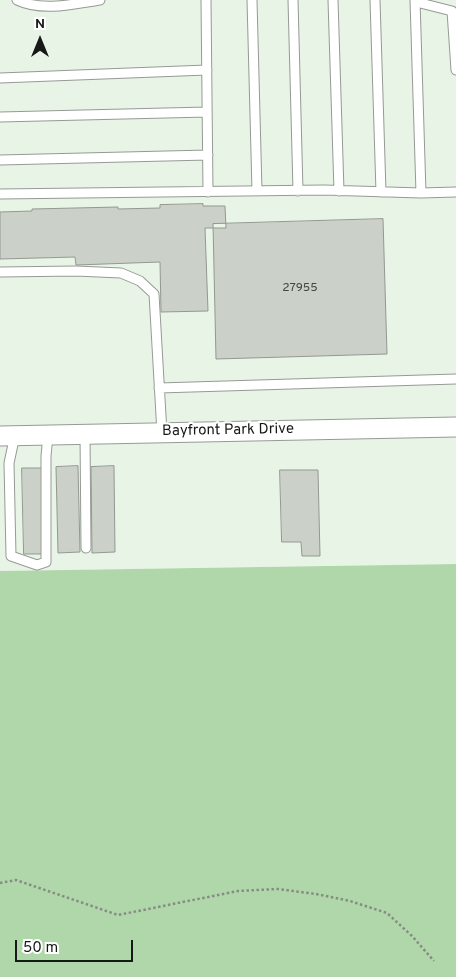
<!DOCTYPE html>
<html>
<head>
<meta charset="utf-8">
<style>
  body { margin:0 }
  #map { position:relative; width:456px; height:977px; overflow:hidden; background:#f7fdf6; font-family:Overpass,sans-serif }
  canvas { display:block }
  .north { position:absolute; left:15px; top:15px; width:50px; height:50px; -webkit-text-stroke:4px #fff; paint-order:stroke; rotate:0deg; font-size:14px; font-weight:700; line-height:20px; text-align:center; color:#171916 }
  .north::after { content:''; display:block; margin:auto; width:18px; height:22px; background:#171916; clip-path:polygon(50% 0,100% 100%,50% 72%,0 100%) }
  .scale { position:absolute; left:15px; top:940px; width:118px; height:22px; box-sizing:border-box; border:2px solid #171916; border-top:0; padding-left:6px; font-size:15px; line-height:18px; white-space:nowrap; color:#171916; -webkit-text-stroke:4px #fff; paint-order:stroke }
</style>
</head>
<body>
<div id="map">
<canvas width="456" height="977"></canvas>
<div class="north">N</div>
<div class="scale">50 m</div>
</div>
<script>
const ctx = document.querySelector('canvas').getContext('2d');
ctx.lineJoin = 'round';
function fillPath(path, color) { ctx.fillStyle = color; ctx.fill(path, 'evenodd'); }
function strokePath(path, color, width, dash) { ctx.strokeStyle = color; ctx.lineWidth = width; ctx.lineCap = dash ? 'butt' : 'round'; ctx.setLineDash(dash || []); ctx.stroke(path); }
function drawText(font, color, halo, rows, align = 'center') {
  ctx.font = font + ' Overpass,sans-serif'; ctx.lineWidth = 4.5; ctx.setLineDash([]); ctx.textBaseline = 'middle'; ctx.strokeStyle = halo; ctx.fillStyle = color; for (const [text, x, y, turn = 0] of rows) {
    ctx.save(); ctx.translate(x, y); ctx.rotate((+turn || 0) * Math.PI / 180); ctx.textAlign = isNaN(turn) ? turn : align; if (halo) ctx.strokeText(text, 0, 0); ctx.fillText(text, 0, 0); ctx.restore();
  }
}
fillPath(new Path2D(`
  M0,0H456V564L0,571Z`), '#e8f4e6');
fillPath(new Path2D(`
  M456,564V977H0V571Z`), '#b0d7a9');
const building = new Path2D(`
  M203,204V206H225L226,228H205L208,311L161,312L160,262L76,265L75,257L0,259V212L32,211V209L118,207V209L160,208V205Z
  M383,219L387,354L216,359L213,224Z
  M78,466L80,552L58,553L56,467Z
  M114,466L115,552L92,553L91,467Z
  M22,468H43L46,554H24Z
  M280,470H318L320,556H302L301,542H282Z`);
fillPath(building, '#cbd0c9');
strokePath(building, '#939992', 1);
const lane = new Path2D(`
  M17,0C42,12 74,4 100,0
  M206,0L208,192
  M252,0L257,191
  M293,0L298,191
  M333,0L339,191
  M375,0L381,192
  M415,0L421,193
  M416,2L452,11L456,70
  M0,78L207,70
  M0,117L207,112
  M0,160L208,155
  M0,194L324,190L421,193L456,192
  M0,272L76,271L121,273L140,281L154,294L162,433
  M159,388L456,379
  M85,434L86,548
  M15,435L9,463L11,556L37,565L46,562V456L48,435`);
const street = new Path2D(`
  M0,436L456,427`);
strokePath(lane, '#959b94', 11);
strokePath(street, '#959b94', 21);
strokePath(new Path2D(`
  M0,883L16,880L118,915L238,891L278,889L316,894L350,901L387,913L412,936L434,961`), '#878b86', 2.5, [2.5, 2.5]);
strokePath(lane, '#fff', 9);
strokePath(street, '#fff', 19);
drawText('12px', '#444743', null, [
  ["27955",300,289]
]);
drawText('15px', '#171916', '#fff', [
  ["Bayfront Park Drive",228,431,-1]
]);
</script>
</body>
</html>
